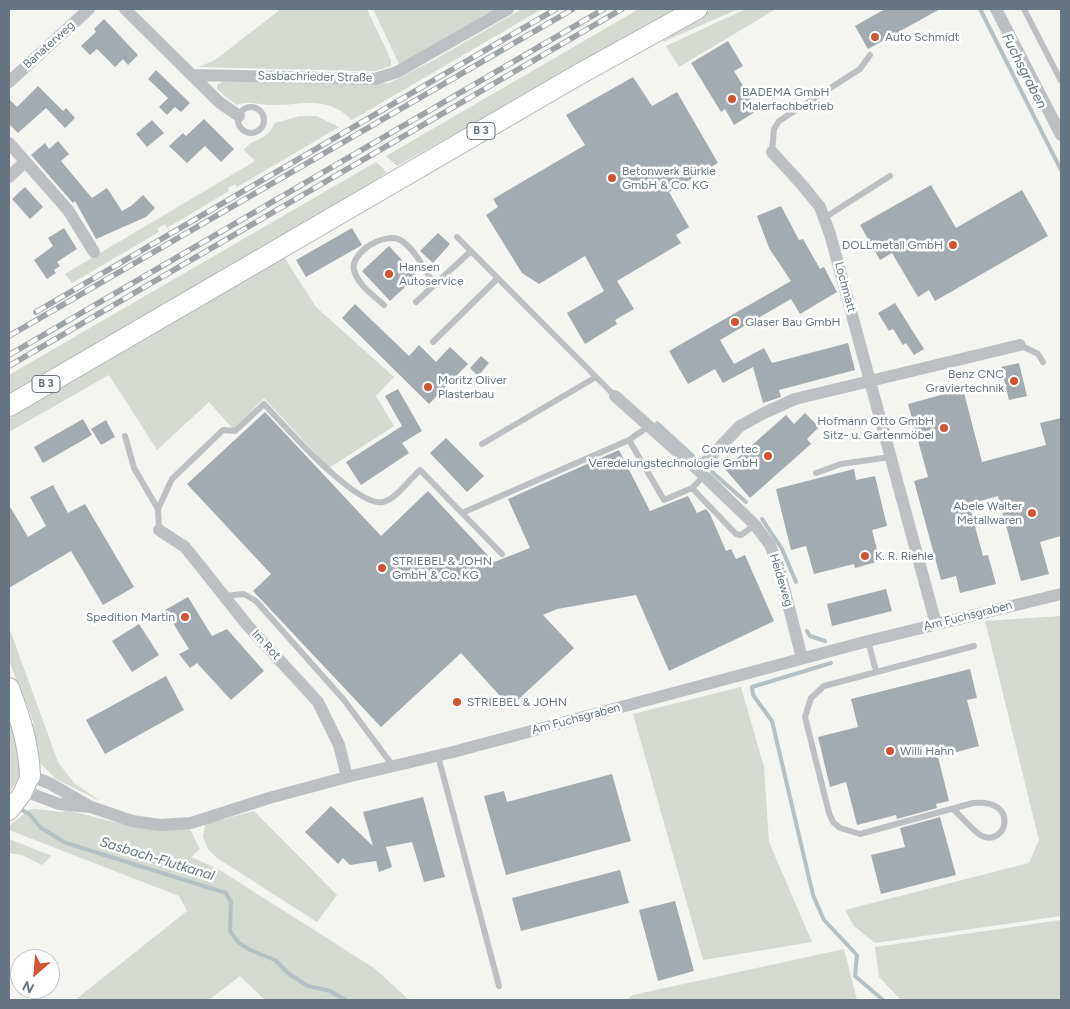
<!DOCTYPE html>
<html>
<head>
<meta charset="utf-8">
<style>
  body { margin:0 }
  #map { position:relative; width:1070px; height:1009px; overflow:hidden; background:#f4f4f1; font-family:Figtree,sans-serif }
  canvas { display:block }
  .frame { position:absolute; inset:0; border:10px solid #66757f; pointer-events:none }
  .north { position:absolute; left:10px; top:949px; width:50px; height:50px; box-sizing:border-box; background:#fff; border:1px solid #c2c8cc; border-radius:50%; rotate:207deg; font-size:14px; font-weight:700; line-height:20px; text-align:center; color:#66757f }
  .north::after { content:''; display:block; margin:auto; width:18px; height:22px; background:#d35433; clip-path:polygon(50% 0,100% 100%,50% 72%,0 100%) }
</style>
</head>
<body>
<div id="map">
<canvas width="1070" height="1009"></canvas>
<div class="frame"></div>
<div class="north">N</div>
</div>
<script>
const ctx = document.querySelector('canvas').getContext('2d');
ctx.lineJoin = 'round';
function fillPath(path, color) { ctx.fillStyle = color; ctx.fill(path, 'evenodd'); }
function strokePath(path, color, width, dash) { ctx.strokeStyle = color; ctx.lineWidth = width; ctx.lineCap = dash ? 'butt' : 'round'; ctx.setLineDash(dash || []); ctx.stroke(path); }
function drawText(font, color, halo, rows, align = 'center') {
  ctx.font = font + ' Figtree,sans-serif'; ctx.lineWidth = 5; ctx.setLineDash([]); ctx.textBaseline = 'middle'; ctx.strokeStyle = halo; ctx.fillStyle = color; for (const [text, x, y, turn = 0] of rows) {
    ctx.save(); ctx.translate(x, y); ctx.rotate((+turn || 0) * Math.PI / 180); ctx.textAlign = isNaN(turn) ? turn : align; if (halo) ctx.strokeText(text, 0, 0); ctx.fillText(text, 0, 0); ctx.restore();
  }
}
fillPath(new Path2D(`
  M281,9H367L391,60V66L375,71H359L199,67L215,60Z
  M373,9H503L401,68Z
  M522,9H542L352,120C325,94 303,106 271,105C256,105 251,100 236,105L217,89V85L222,82L389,83L434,60Z
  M639,9H679L397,166L386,156Z
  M712,9H738L663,42L661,38Z
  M746,9H776L679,67L666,46Z
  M300,116H316L339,127L237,187L235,184L228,188L229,191L167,228L165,224L157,229L159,232L72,283L65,274L255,161L244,150C254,136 263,145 275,123Z
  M376,162L387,172L363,189L9,394V375Z
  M282,254L316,307L394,377L376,396L394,426L329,468L264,398L233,429L209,402L157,450L109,375L9,432V419L106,357Z
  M1061,616V916L875,943L854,926L845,910L1029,863L1039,840L985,621Z
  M9,627L58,762L74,783L100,801L56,779L39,762L33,721L9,661Z
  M741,687L764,767L769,842L812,942L703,960L633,714Z
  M9,704L21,767L18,780L9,793Z
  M34,809L62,812L67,810L134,827L190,829L200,849L191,857L218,869L374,968L409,1000H265L240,976L209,1000H75L187,911L179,896L9,830V826L29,810Z
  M254,811L337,895L317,922L217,858L208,849L203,837L205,824Z
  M9,839L52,856L42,865L22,855L9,853Z
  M1061,920V1000H901L879,977L875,947Z
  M844,949L857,1000H626L633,995Z`), '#d4d9d1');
strokePath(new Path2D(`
  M980,9L1061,170
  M657,423L693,456
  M712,472L746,502
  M762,519L782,549L796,582
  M807,631L810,636L825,641
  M831,663L752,687L753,695L772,721L813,895L824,920L857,955L855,976L883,1000
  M19,808L29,814L41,828L66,843L226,893L231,902L230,931L238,942L250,950L275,960L289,974L308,986L330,991L346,1000`), '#b5c0c4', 4);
fillPath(new Path2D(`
  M885,9H940L868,49L855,26Z
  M104,19L138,55L128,65L123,59L115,67L97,49L90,55L81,46L96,32L94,29Z
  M728,41L743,66L734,71L758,110L734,125L725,109L721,112L691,63Z
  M156,70L190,103L181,112L175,107L167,115L159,107L168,98L148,79Z
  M633,77L652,106L677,92L718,163L669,192L689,227L676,235L681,243L617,281L634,309L615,320L617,324L585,344L567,313L604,291L585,256L539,284L522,273L486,215L498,207L493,199L585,145L566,115Z
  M38,86L63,111L66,108L75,118L65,128L46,108L18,133L9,124V99L17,107Z
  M204,119L234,149L221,162L205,146L187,163L169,146L183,133L186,136Z
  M152,120L164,133L147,147L136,134Z
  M58,141L69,154L61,161L92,198L107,188L122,211L131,206L143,195L155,208L146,217L96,239L75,201L73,203L31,155L45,143L49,149Z
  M931,185L956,228L1022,190L1048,236L935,301L929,290L918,297L892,253L880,260L860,225Z
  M25,187L43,207L30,219L12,199Z
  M781,206L799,240L803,239L820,269L824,267L837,292L800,314L791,299L720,340L734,364L764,348L772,363L848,343L855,370L779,390L781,397L763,403L753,367L723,383L715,369L688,384L669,351L791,281L769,248L757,216Z
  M64,228L77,249L57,262L60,266L54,270L56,273L47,279L34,260L53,246L48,238Z
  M352,228L362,245L306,277L296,260Z
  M438,233L450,244L433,263L420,251Z
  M389,246L417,276L390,301L362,271Z
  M895,303L924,349L914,355L906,343L903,345L893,329L889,331L878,313Z
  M355,304L409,356L419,345L436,362L450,347L468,364L429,404L342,318Z
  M481,356L489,363L478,376L470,368Z
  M1019,363L1027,396L1009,400L1001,367Z
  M398,389L422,431L402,443L409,453L361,485L346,462L402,426L385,396Z
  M963,389L982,462L1046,445L1040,423L1061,418V536L1040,542L1049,574L1021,581L998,496L969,504L983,556L988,555L996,584L960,593L956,576L941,580L914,481L928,477L908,404Z
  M265,412L381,536L428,491L494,562L530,548L508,499L619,450L650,511L688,496L697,513L706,509L710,514L726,551L731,549L736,559L745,555L774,621L669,671L636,595L557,609L543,615L574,648L510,707L461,653L381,727L253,591L271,574L187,484Z
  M805,413L819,427L807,439L811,444L750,498L725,469L786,415L794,424Z
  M83,419L92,435L43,463L34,447Z
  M106,420L115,437L101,445L91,429Z
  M446,438L484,476L467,492L430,453Z
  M854,469L856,480L875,476L887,526L872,530L880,561L855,568L854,564L814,574L806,546L791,550L776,489Z
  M53,485L68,513L85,504L134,587L103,605L71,551L9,588V505L28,537L46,526L30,497Z
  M886,589L892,611L832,626L827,604Z
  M188,597L212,636L227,629L264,671L231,700L197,663L190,668L179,654L189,649L165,610Z
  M139,624L159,655L132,672L112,641Z
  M970,669L977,698L967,700L979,746L938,757L949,801L936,804L937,808L897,819L896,815L857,825L846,782L830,787L818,737L858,727L851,699Z
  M166,676L184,710L105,754L86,720Z
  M612,774L631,841L506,875L484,796L504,791L507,802Z
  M423,797L445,877L424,882L412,842L386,847L392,867L379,872L376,861L350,865L343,858L338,864L305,832L331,806L373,846L363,812Z
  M940,817L956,875L881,894L871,855L905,847L900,828Z
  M620,870L629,903L521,931L512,898Z
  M675,901L694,971L658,981L639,910Z`), '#a4abb0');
const secondary = new Path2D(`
  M9,811L22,794L30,776`);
const primary = new Path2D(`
  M9,406L576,76L697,9
  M9,688C20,718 29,744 30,776`);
strokePath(secondary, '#aeb4b7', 20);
strokePath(primary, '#b0b4b7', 22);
strokePath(new Path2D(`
  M1024,9L1061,81
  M238 120a13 13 0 1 1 26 0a13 13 0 1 1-26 0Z
  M772,152L774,129L779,121L860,69L870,55
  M824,218L890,176
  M457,237L615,396
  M416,302L471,251
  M384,305C374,296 357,284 354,270C350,252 387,230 402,241C417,252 425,271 435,285
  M433,342L498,278
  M1020,345L1038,354L1043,362
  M125,436L134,468L158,509L159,530
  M629,440L664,500L692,488L736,534L741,535L755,525
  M482,444L596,377
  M816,473L841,464L890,457
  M692,488L704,476
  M158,509L172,479L223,430L235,431L264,404C283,424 356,508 383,502C396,499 410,479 420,470L502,554
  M462,513L629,440L649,426
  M224,596L244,594L256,601L344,700L393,766
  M868,641L876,671
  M438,756L499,986
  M953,809C961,816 974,832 982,836C1007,847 1020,798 973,803L860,834L840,828L833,822L829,813L805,717L811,698L824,686L974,646`), '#bcc0c3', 6);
strokePath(new Path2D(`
  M125,9L219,102L239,116
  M996,9L1061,135
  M194,75L375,79L397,72L508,9
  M9,82L89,9
  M9,143L68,210L94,252
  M772,152L803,186L820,207L830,234L936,624
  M9,177L25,162
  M615,396L698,470L755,525L770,545L779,569L802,658
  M698,470L740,426L764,413L795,399L1020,345
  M159,530L185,547L248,626L318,702L339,745L347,777
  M30,776L49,783L89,806
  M24,791L59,804L91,807L132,821L160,825L191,823L269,798L347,777L453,752L868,641L1061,594`), '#bcc0c3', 12);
strokePath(secondary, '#fff', 18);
strokePath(primary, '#fff', 20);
const rail = new Path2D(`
  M36,312L556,9
  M9,336L573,9
  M9,355L604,9
  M9,366L622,9`);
strokePath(rail, '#9ea4a8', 5.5);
strokePath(rail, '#fff', 4, [11]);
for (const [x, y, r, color] of [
  [875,37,5,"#d35433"],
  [732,99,5,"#d35433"],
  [612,178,5,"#d35433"],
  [953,245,5,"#d35433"],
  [389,274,5,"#d35433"],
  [735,322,5,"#d35433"],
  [1014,381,5,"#d35433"],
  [428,387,5,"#d35433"],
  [944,428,5,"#d35433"],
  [768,456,5,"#d35433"],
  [1032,513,5,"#d35433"],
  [865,556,5,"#d35433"],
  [382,568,5,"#d35433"],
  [185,617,5,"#d35433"],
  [457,702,5,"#d35433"],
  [890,751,5,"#d35433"]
]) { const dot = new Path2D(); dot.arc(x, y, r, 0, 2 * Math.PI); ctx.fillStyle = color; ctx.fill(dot); strokePath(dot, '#fff', 2); }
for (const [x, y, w] of [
  [481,131,28],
  [46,384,28]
]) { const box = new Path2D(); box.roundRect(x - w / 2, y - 8.5, w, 17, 4); ctx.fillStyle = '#fff'; ctx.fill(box); strokePath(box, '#66757f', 1); }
drawText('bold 11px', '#66757f', null, [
  ["B 3",481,131],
  ["B 3",46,384]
]);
drawText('12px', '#66757f', '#fff', [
  ["Auto Schmidt",885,37],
  ["BADEMA GmbH",742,92],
  ["Malerfachbetrieb",742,106],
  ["Betonwerk Bürkle",622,171],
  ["GmbH & Co. KG",622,185],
  ["DOLLmetall GmbH",943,245,"right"],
  ["Hansen",399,267],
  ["Autoservice",399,281],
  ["Glaser Bau GmbH",745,322],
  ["Benz CNC",1004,374,"right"],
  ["Graviertechnik",1004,388,"right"],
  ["Moritz Oliver",438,380],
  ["Plasterbau",438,394],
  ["Hofmann Otto GmbH",934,421,"right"],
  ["Sitz- u. Gartenmöbel",934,435,"right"],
  ["Convertec",758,449,"right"],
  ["Veredelungstechnologie GmbH",758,463,"right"],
  ["Abele Walter",1022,506,"right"],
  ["Metallwaren",1022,520,"right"],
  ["K. R. Riehle",875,556],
  ["STRIEBEL & JOHN",392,561],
  ["GmbH & Co. KG",392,575],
  ["Spedition Martin",175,617,"right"],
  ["STRIEBEL & JOHN",467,702],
  ["Willi Hahn",900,751]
], 'left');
drawText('12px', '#66757f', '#fff', [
  ["Banaterweg",49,45,-42],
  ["Sasbachrieder Straße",315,77,1],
  ["Lochmatt",845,287,75],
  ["Heideweg",781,580,73],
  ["Am Fuchsgraben",968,616,-14],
  ["Im Rot",266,645,47],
  ["Am Fuchsgraben",576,719,-15]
]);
drawText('italic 14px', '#62767c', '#fff', [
  ["Fuchsgraben",1024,71,63],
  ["Sasbach-Flutkanal",157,859,17]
]);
</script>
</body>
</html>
